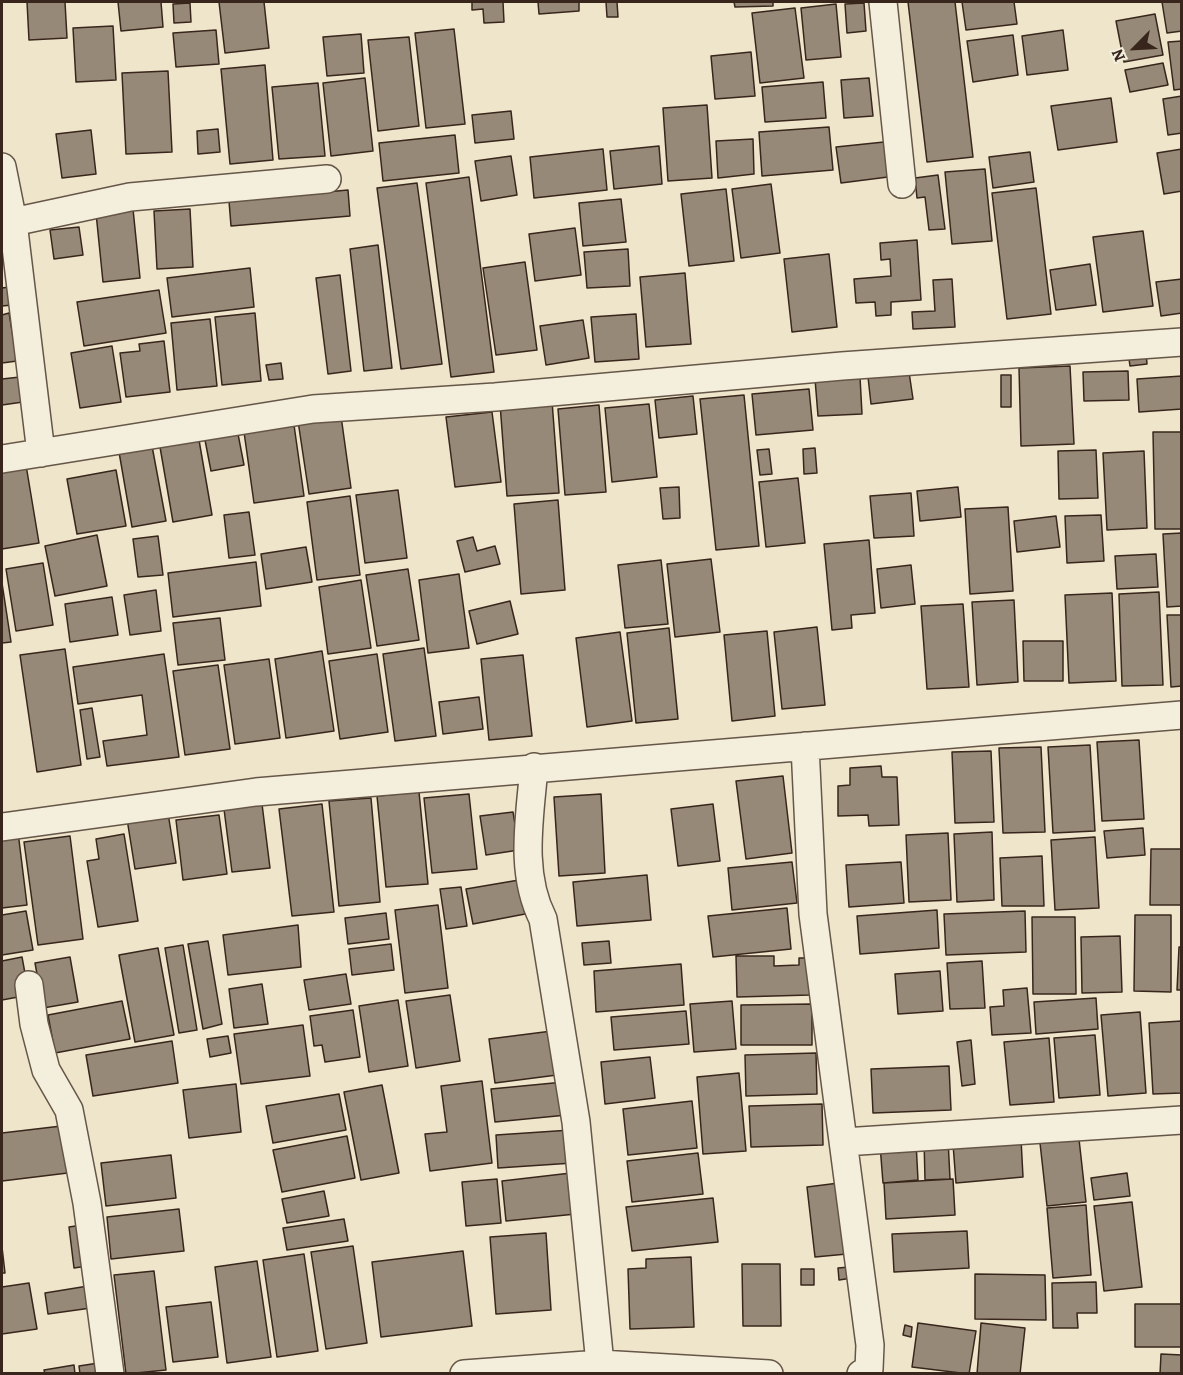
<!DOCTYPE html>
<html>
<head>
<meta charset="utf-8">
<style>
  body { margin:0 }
  #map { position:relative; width:1183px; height:1375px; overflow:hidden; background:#eee5cb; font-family:Alegreya,serif }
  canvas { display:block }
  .frame { position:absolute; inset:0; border:3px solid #38261c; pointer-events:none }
  .north { position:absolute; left:1105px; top:18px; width:60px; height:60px; -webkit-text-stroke:4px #f4eedd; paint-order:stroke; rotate:246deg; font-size:16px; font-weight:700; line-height:24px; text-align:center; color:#38261c }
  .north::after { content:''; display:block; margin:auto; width:21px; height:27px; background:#38261c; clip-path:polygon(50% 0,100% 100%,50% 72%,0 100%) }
</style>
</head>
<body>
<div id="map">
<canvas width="1183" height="1375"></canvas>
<div class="frame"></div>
<div class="north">N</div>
</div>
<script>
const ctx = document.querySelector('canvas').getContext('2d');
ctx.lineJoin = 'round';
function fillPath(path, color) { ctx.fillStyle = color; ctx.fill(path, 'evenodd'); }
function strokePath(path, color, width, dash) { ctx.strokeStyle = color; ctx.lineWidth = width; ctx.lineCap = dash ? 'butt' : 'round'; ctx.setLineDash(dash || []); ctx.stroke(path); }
const building = new Path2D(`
  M27,2H65L67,38L29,40Z
  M118,2H161L163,27L121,31Z
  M219,2H264L269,48L225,53Z
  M472,2H503L504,22L484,23L483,9L472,10Z
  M538,2H579V11L539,14Z
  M606,2H617L618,17H607Z
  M734,2H773V6L735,7Z
  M908,2H955L973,157L927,162Z
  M962,2H1014L1017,24L966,30Z
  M1162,2H1182V31L1167,33Z
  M190,3L191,22L174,23L173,4Z
  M864,3L866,31L847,33L845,4Z
  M836,4L841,57L806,60L801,8Z
  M795,8L804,78L760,83L752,13Z
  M1155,14L1163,55L1124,62L1116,21Z
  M113,26L116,80L76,82L73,28Z
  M454,29L465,124L426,128L415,33Z
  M216,30L219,64L176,67L173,33Z
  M1063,30L1068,70L1027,75L1022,36Z
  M361,34L364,73L327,76L323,37Z
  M1013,35L1018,75L973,82L967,41Z
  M409,37L419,126L378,131L368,40Z
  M1182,41V89L1174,90L1168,42Z
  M751,52L755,96L715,99L711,56Z
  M1163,63L1168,85L1130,92L1125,70Z
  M265,65L273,160L230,164L221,69Z
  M168,71L172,152L126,154L122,73Z
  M365,78L373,151L331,156L323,83Z
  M869,78L873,116L844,118L841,80Z
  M823,82L826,118L765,122L762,87Z
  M318,83L325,156L279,159L272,87Z
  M1182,96V133L1168,135L1163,99Z
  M1111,98L1117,142L1058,150L1051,106Z
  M707,105L712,178L668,181L663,108Z
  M511,111L514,139L475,143L472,115Z
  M829,127L833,170L762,176L759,132Z
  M218,129L220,152L198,154L197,131Z
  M91,130L96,174L62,178L56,134Z
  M455,135L459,173L383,181L379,143Z
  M753,139L754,174L718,178L716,141Z
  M884,142L888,177L841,183L836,147Z
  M659,146L662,184L614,189L610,151Z
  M603,149L607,190L534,198L530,157Z
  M1182,149V191L1164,194L1157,153Z
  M1030,152L1034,182L993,188L989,157Z
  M511,156L517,195L481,201L475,161Z
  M985,169L992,241L952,244L945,172Z
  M938,175L945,229L929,230L925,197L917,198L915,178Z
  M469,177L494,372L451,377L426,183Z
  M417,183L442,364L401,369L377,188Z
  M771,184L780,253L741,258L732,189Z
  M1036,188L1051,314L1007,319L992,193Z
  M726,189L734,261L689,266L681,194Z
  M348,190L350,216L231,226L229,201Z
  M621,199L626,242L583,246L579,203Z
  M133,209L140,278L103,282L96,213Z
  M190,209L193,267L157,269L154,211Z
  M79,227L83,255L54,259L50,230Z
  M575,228L581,275L535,281L529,234Z
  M1143,231L1153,306L1103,312L1093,237Z
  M917,240L921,300L891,302V315L876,316L875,302L856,303L854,279L891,276L890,259L881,260L880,243Z
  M378,245L392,368L364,371L350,249Z
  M628,249L630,286L587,288L584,252Z
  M829,254L837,327L792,332L784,259Z
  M525,262L537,350L496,355L483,268Z
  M1090,264L1096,305L1056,310L1050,270Z
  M250,268L254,307L172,317L167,278Z
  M685,273L691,344L646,347L640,277Z
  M340,275L351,371L328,374L316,278Z
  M952,279L955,327L913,329L912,312L935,311L933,280Z
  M1182,279V313L1161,316L1156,282Z
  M9,287L12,305L2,306V288Z
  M159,290L166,333L84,346L77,302Z
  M9,313L17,361L2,363V315Z
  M255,313L261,381L222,385L215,317Z
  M636,314L639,359L595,362L591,317Z
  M210,319L217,386L177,390L171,323Z
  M583,320L589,358L546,365L540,326Z
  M164,341L170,392L126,397L120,353L140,351L139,344Z
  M112,346L121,402L80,408L71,353Z
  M1146,351L1147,364L1130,366L1128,352Z
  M281,363L283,379L269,380L266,365Z
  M1070,366L1074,444L1021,446L1019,368Z
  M1128,371L1129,400L1084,401L1083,372Z
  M909,372L913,399L871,404L868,377Z
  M1001,375H1011V407H1001Z
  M1182,376V409L1139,412L1137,379Z
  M20,377L23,402L2,405V379Z
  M860,377L862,414L818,416L815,379Z
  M809,389L813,430L756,435L752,394Z
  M744,395L759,546L716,550L700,399Z
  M693,396L697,434L659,438L655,400Z
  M552,401L559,493L507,496L500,404Z
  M649,404L657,477L612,482L605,408Z
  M599,405L606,492L565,495L558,409Z
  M492,412L501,482L455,487L446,417Z
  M341,416L351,488L309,494L298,421Z
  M294,425L304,496L254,503L244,432Z
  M1153,432H1182V529H1155Z
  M238,434L244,465L211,471L205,440Z
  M199,440L212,515L173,522L160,447Z
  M152,446L166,521L132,527L119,452Z
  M815,448L817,473L804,474L803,449Z
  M769,449L772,474L760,475L757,450Z
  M1096,450L1098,498L1059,499L1058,451Z
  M1144,451L1147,528L1107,530L1103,453Z
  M26,465L39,543L2,549V469Z
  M116,470L126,526L77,534L67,479Z
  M798,478L805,543L766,547L759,482Z
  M679,487L680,518L663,519L660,488Z
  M958,487L961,517L920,521L917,491Z
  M398,490L407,558L365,563L356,495Z
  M911,493L914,536L874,538L870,496Z
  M350,496L360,575L317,580L307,502Z
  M558,500L565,590L521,594L514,504Z
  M1008,507L1013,591L970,594L965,509Z
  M249,512L255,555L229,558L224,515Z
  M1101,515L1104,561L1067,563L1065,516Z
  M1056,516L1060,547L1017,552L1014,521Z
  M1182,533V606L1167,607L1163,534Z
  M97,535L107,586L55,596L45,546Z
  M158,536L163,575L138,577L133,539Z
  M473,537L477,551L495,546L500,564L465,572L457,541Z
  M869,540L875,613L851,615L852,628L832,630L824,544Z
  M306,547L312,582L266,589L261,554Z
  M1156,554L1158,587L1117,589L1115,556Z
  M711,559L720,632L675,637L667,564Z
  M661,560L668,624L625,628L618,565Z
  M256,562L261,606L173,617L168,573Z
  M43,563L53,625L16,631L6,569Z
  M911,565L915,604L881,608L877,569Z
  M408,569L419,640L377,646L366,575Z
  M459,574L469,648L428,653L419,580Z
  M361,580L371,648L328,654L319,587Z
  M2,583L11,642L2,643Z
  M156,590L161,631L130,635L124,595Z
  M1159,592L1163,685L1122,686L1119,594Z
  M1112,593L1116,681L1069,683L1065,595Z
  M112,597L118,635L70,642L65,604Z
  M1014,600L1018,682L977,685L972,602Z
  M510,601L518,634L477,644L469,611Z
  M963,604L969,687L927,689L921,606Z
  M1167,615H1182V686L1171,687Z
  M220,618L225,660L178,665L173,623Z
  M817,627L825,705L782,709L774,632Z
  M669,628L678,719L636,723L627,633Z
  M767,631L775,716L732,721L724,635Z
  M620,632L632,721L587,727L576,638Z
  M1023,641H1063V681H1024Z
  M424,648L436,736L395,741L383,654Z
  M65,649L81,765L37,772L20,655Z
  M322,651L334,731L286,738L275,659Z
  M164,654L179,757L107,766L103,741L147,735L142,695L78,704L73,667Z
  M377,654L388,732L340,739L329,661Z
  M523,655L532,736L489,740L481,659Z
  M269,659L280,738L235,744L224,665Z
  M218,665L230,749L185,755L173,671Z
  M479,697L483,729L443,734L439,702Z
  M92,708L100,757L87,759L80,710Z
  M1139,740L1144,819L1102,821L1097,742Z
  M1090,745L1095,831L1053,833L1048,747Z
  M1041,747L1045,832L1003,833L999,748Z
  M991,751L994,822L955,823L952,752Z
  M881,766L882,777H897L899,825L869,826L868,815L838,816V786L850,785V768Z
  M783,776L792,853L746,859L736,781Z
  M419,792L428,884L386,887L377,796Z
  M469,794L477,869L432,873L424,798Z
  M601,794L605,873L559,876L554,797Z
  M371,798L380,902L339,906L329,801Z
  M262,804L270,868L232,872L224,809Z
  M322,804L334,912L292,916L279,809Z
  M713,804L720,861L678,866L671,809Z
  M513,812L519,850L486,855L480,816Z
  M168,813L176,863L135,869L127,819Z
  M219,815L227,874L183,880L176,820Z
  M1143,828L1145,855L1107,858L1104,831Z
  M18,832L27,905L2,908V833Z
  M992,832L994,900L957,902L954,834Z
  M948,833L951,900L909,902L906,835Z
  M124,834L138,921L98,927L87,861L99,859L96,839Z
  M70,836L83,939L38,945L24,842Z
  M1095,837L1099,908L1055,910L1051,840Z
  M1151,849H1182V905H1150Z
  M1042,856L1044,906H1002L1000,858Z
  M792,862L797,903L732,910L728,868Z
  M901,862L904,903L849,907L846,865Z
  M647,875L651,920L577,926L573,882Z
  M519,880L525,914L473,924L466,889Z
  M461,887L467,926L446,929L440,889Z
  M438,905L448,988L405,993L395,910Z
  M787,908L791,949L713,957L708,916Z
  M937,910L939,948L860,954L857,916Z
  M26,911L33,950L2,955V915Z
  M1025,911L1026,952L946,955L944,914Z
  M386,913L389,939L348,944L345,918Z
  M1135,915H1171V992L1134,991Z
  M1032,917H1075L1076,994H1033Z
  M298,925L301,967L228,975L223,935Z
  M1120,936L1122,992L1082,993L1081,937Z
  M208,941L222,1024L203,1029L188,944Z
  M609,941L611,963L584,965L582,943Z
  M391,944L394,970L352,975L349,949Z
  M183,945L197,1030L179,1033L165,948Z
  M1179,947H1182V990H1177Z
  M158,948L174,1035L135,1042L119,955Z
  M736,956H774V966L799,965V958H808L810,995L737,997Z
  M22,957L29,995L2,1000V961Z
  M70,957L78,1002L43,1008L35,963Z
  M982,961L985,1008L950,1009L947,963Z
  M681,964L684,1005L596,1012L594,971Z
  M940,971L943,1011L898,1014L895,974Z
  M346,974L351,1004L309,1010L304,980Z
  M262,984L268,1024L234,1028L229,989Z
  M1027,988L1031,1033L992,1035L990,1007L1004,1006L1003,990Z
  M450,995L460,1061L416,1068L406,1001Z
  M1096,998L1098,1029L1036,1034L1034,1002Z
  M398,1000L408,1066L369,1072L359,1006Z
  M122,1001L130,1039L55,1053L48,1015Z
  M732,1001L736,1049L694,1052L690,1004Z
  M812,1004V1045H741V1005Z
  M353,1010L360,1057L325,1062L322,1045L314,1046L310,1016Z
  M686,1011L689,1044L614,1050L611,1017Z
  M1140,1012L1146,1093L1108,1096L1101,1015Z
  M1182,1021V1093L1153,1094L1149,1023Z
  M303,1025L310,1076L241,1084L234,1034Z
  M552,1031L557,1075L495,1083L489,1039Z
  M1095,1035L1100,1095L1059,1098L1054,1038Z
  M228,1036L231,1053L210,1057L207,1039Z
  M1049,1038L1054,1102L1010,1105L1004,1042Z
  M971,1040L975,1084L962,1086L957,1042Z
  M172,1041L178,1083L93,1096L86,1055Z
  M816,1053L817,1094L746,1096L745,1055Z
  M650,1057L655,1098L605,1104L601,1062Z
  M949,1066L951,1110L873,1113L871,1069Z
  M739,1073L746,1151L703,1154L697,1077Z
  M482,1081L492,1163L430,1171L425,1134L447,1132L441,1086Z
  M564,1082L567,1115L495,1122L491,1089Z
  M236,1084L241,1132L189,1138L183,1090Z
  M382,1085L399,1173L361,1180L344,1092Z
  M339,1094L346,1130L273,1143L266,1106Z
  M692,1101L697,1148L628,1155L623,1109Z
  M822,1104L823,1145L751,1147L749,1106Z
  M70,1125L76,1172L2,1181V1133Z
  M571,1130L573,1163L498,1168L496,1135Z
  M1078,1130L1086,1202L1047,1206L1039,1134Z
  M347,1136L355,1178L282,1192L273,1150Z
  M924,1139H948L950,1179L925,1180Z
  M1021,1139L1023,1177L956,1183L953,1144Z
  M916,1142L918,1180L883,1183L880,1145Z
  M698,1153L703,1194L632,1202L627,1161Z
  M171,1155L176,1198L106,1206L101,1163Z
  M571,1173L576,1214L506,1221L502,1181Z
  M1127,1173L1130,1196L1094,1200L1091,1178Z
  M497,1179L501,1223L466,1226L462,1182Z
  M953,1179L955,1215L886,1219L884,1183Z
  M839,1183L847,1254L815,1257L807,1187Z
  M324,1191L329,1216L287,1223L282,1199Z
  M713,1198L718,1242L632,1251L626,1207Z
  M1132,1202L1142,1287L1104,1291L1094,1206Z
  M1086,1205L1091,1275L1053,1278L1047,1208Z
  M179,1209L184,1251L111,1259L107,1217Z
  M344,1219L348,1241L287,1250L283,1228Z
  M89,1224L94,1265L74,1268L69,1227Z
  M967,1231L969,1268L894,1272L892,1234Z
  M546,1233L551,1310L496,1314L490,1237Z
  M353,1246L367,1343L326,1349L311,1252Z
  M2,1247L5,1273H2Z
  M463,1251L472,1326L381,1337L372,1262Z
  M304,1254L318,1351L277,1357L263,1260Z
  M691,1257L694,1327L630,1329L628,1269L646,1268V1259Z
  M257,1261L271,1357L227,1363L215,1267Z
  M742,1264H780L781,1326H743Z
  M850,1267L852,1278L839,1280L838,1268Z
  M801,1269H814V1285H801Z
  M154,1271L166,1370L126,1374L114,1275Z
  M975,1274L1045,1275L1046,1320L975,1319Z
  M1096,1282L1097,1313H1077L1078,1328H1053L1052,1283Z
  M29,1283L37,1329L2,1334V1287Z
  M88,1286L91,1308L48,1314L45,1293Z
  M211,1302L218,1357L173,1362L166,1307Z
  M1135,1304H1182V1347H1135Z
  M918,1323L976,1331L969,1374L912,1367Z
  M981,1323L1025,1328L1020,1374H977Z
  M905,1325L912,1327L911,1337L903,1335Z
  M1161,1354L1182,1355V1374H1160Z
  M105,1362L107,1374H80L79,1366Z
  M74,1365L75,1374H45L44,1370Z`);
fillPath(building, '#978977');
strokePath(building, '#38261c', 1.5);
const street = new Path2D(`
  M883,2L902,184
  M2,167L13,222L41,453
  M13,222L130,197L327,179
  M2,459L313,409L495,397L842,366L1182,342
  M805,746L813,914L870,1345L869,1369L861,1374
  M534,767C530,817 519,872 543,919L576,1122L600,1364
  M2,827L256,792L1182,715
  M29,985L34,1024L46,1070L69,1110L87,1203L110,1374
  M844,1142L1182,1120
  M464,1374L600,1364L769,1374`);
strokePath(street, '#665648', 30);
strokePath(street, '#f4eedd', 27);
</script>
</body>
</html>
